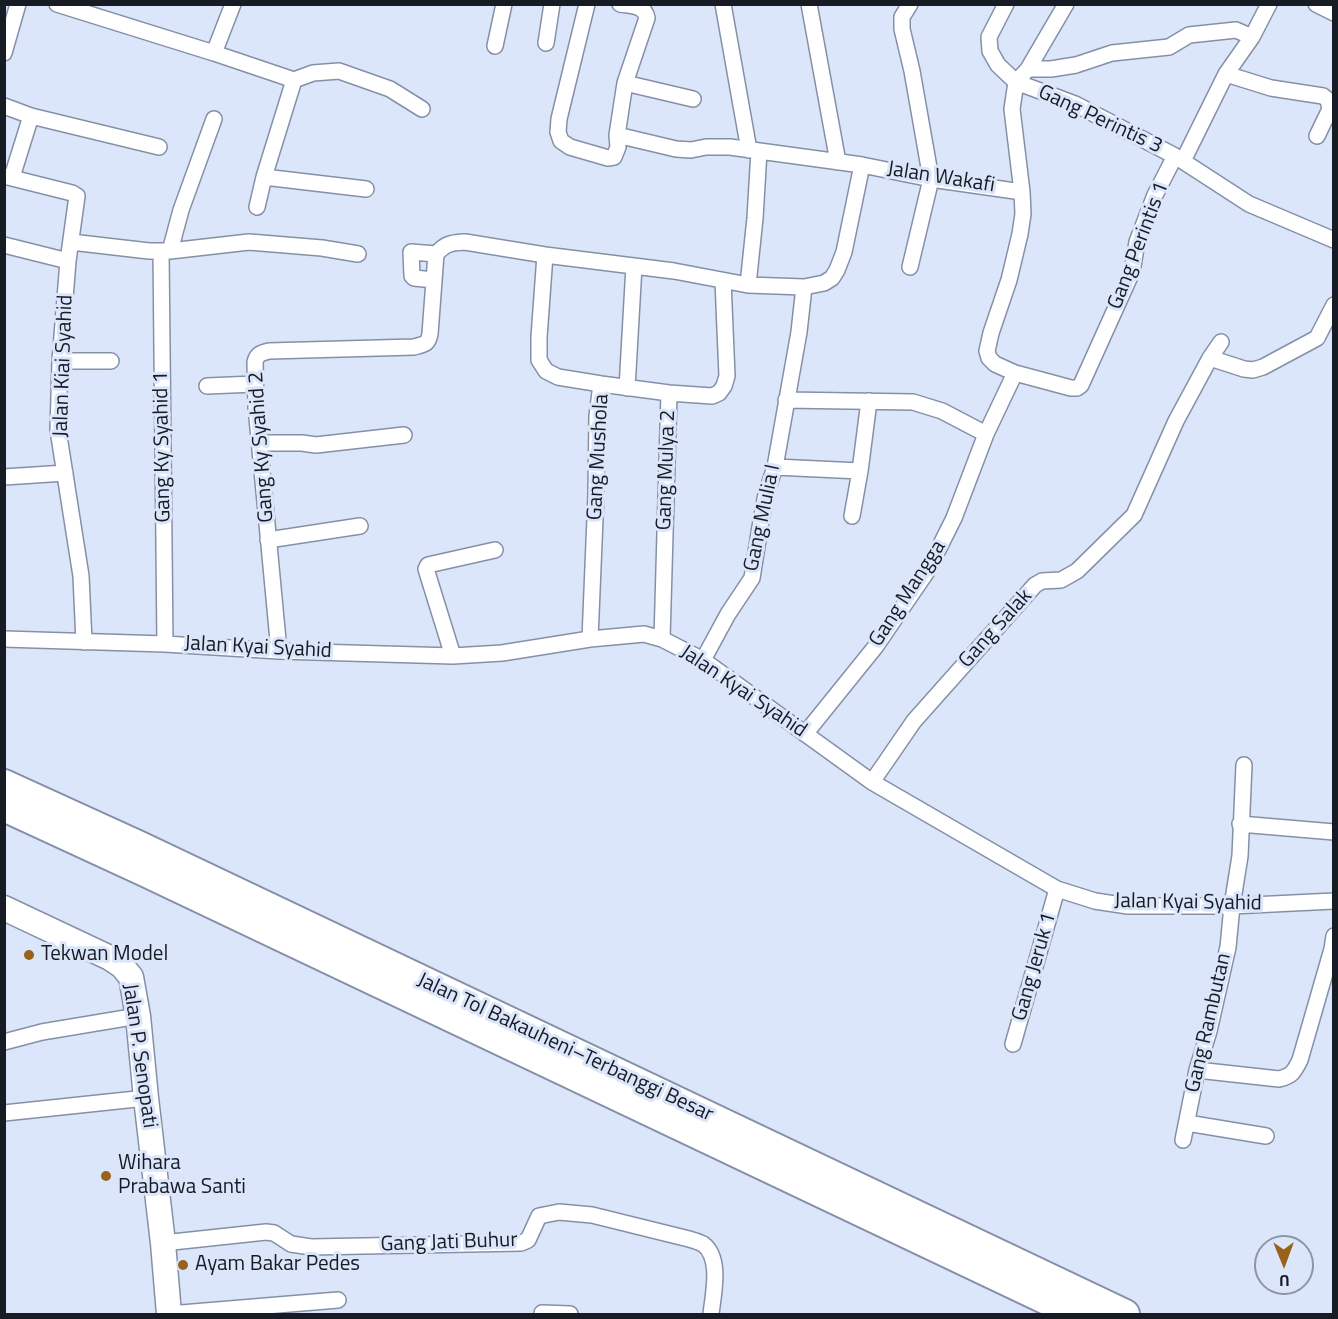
<!DOCTYPE html>
<html>
<head>
<meta charset="utf-8">
<style>
  body { margin:0 }
  #map { position:relative; width:1338px; height:1319px; overflow:hidden; background:#dce6fa; font-family:"Titillium Web",sans-serif }
  canvas { display:block }
  .frame { position:absolute; inset:0; border:6px solid #171b24; pointer-events:none }
  .north { position:absolute; left:1254px; top:1235px; width:60px; height:60px; box-sizing:border-box; background:#dce6fa; border:2px solid #8d95a4; border-radius:50%; rotate:179deg; font-size:16px; font-weight:700; line-height:24px; text-align:center; color:#171b24 }
  .north::after { content:''; display:block; margin:auto; width:21px; height:27px; background:#98621a; clip-path:polygon(50% 0,100% 100%,50% 72%,0 100%) }
</style>
</head>
<body>
<div id="map">
<canvas width="1338" height="1319"></canvas>
<div class="frame"></div>
<div class="north">U</div>
</div>
<script>
const ctx = document.querySelector('canvas').getContext('2d');
ctx.lineJoin = 'round';
function strokePath(path, color, width, dash) { ctx.strokeStyle = color; ctx.lineWidth = width; ctx.lineCap = dash ? 'butt' : 'round'; ctx.setLineDash(dash || []); ctx.stroke(path); }
function drawText(font, color, halo, rows, align = 'center') {
  ctx.font = font + ' "Titillium Web",sans-serif'; ctx.lineWidth = 6; ctx.setLineDash([]); ctx.textBaseline = 'middle'; ctx.strokeStyle = halo; ctx.fillStyle = color; for (const [text, x, y, turn = 0] of rows) {
    ctx.save(); ctx.translate(x, y); ctx.rotate((+turn || 0) * Math.PI / 180); ctx.textAlign = isNaN(turn) ? turn : align; if (halo) ctx.strokeText(text, 0, 0); ctx.fillText(text, 0, 0); ctx.restore();
  }
}
const street = new Path2D(`
  M57,4L214,53L294,80L313,73L339,71L390,89L422,109
  M587,4L559,119L558,132L561,141L570,147L608,158L614,157L618,147L617,135L625,83L647,18C645,5 631,6 620,4
  M723,4L749,150
  M809,4L838,162
  M1006,4L989,37L990,51L998,65L1016,82L1075,104L1175,156L1249,204L1334,240
  M1066,4L1028,69L1016,82L1012,109L1022,192L1023,214L1020,234L1009,280L991,333L987,351L989,358L995,364L1015,373L1071,388H1077L1081,385L1132,272L1137,242L1155,195L1175,156
  M1316,4L1334,13
  M546,43L552,4
  M495,46L504,4
  M4,53L18,4
  M214,53L233,4
  M1028,69H1051L1076,65L1112,53L1169,47L1189,35L1236,30L1252,37
  M1226,74L1271,88L1323,96L1328,100L1330,109L1317,136
  M625,83L693,99
  M4,106L31,116L12,177
  M31,116L159,147
  M617,135L676,149L691,150L706,147H730L862,165L931,179L1022,192
  M1183,161L1226,74L1252,37L1269,4
  M4,176L72,193L77,196L68,261L60,361L58,430L81,576L84,642
  M264,177L366,189
  M257,207L264,177L294,80
  M71,242L149,251H170L249,242L322,248L358,254
  M4,245L68,261
  M161,251L165,644
  M170,251L181,210L214,119
  M545,255L539,337V360L546,371L558,377L601,384L669,393L712,396L719,393L724,386L727,376L723,281
  M910,267L931,179L912,71L902,29V17L910,4
  M434,280L414,278L412,276L411,252L436,254
  M748,285L755,218L759,151
  M1210,358L1244,369L1253,370L1263,367L1317,338L1334,305
  M60,361H111
  M207,386L255,384
  M627,388L634,266
  M786,400L913,402L942,411L986,434
  M260,443H302L316,445L404,435
  M775,467L860,471
  M4,477L65,473
  M852,516L860,471L869,401
  M268,540L360,526
  M4,639L165,644L279,651L453,656L502,653L590,639L644,634L662,639L703,660L872,782L1057,889L1095,901L1128,906H1232L1334,901
  M590,639L596,494L597,416L601,384
  M662,639L669,393
  M279,651L256,407L255,362C257,354 261,353 269,351L414,347C424,344 428,345 430,334L436,254C446,243 451,243 465,242L545,255L674,271L748,285L804,287L824,283L832,278L837,270L844,252L862,165
  M453,656L426,569L428,565L495,550
  M703,660L728,614L752,578L760,527L766,494L775,467L799,332L804,287
  M805,734L876,646L928,570L954,518L986,434L1015,373
  M872,782L914,721L1035,585L1042,581L1061,580L1077,571L1134,515L1176,421L1210,358L1221,342
  M1240,824L1334,832
  M4,1042L42,1032L138,1016
  M1013,1044L1057,889
  M1197,1070L1279,1079C1292,1076 1294,1072 1300,1060L1332,949L1334,936
  M4,1113L146,1098
  M1187,1123L1266,1136
  M1183,1140L1197,1070L1209,1031L1228,947L1232,906L1240,856L1244,765
  M163,1243L266,1232L274,1233L291,1244L311,1247L521,1243L528,1240L539,1216L559,1212L592,1215L689,1239C693,1240 699,1242 703,1244C722,1258 713,1295 711,1314
  M542,1313L570,1314
  M169,1314L338,1300`);
const primary = new Path2D(`
  M4,908L110,958L122,966L131,977L138,1016L146,1098L163,1243L169,1314`);
const highway = new Path2D(`
  M4,784L140,846L1125,1314
  M4,807L145,872L1076,1314`);
strokePath(street, '#8590a8', 18);
strokePath(primary, '#8590a8', 27);
strokePath(highway, '#8590a8', 32);
strokePath(street, '#fff', 15);
strokePath(primary, '#fff', 24);
strokePath(highway, '#fff', 28);
for (const [x, y, r, color] of [
  [29,955,6,"#98621a"],
  [106,1176,6,"#98621a"],
  [183,1265,6,"#98621a"]
]) { const dot = new Path2D(); dot.arc(x, y, r, 0, 2 * Math.PI); ctx.fillStyle = color; ctx.fill(dot); strokePath(dot, '#dce6fa', 2); }
drawText('21px', '#171b24', '#dce6fa', [
  ["Gang Perintis 3",1100,120,25],
  ["Jalan Wakafi",941,178,9],
  ["Gang Perintis 1",1139,246,-69],
  ["Jalan Kiai Syahid",64,366,-88],
  ["Gang Ky Syahid 1",163,447,-91],
  ["Gang Ky Syahid 2",262,447,-94],
  ["Gang Mushola",599,457,-87],
  ["Gang Mulya 2",667,470,-88],
  ["Gang Mulia I",763,518,-78],
  ["Gang Mangga",908,594,-57],
  ["Gang Salak",996,629,-48],
  ["Jalan Kyai Syahid",258,648,3],
  ["Jalan Kyai Syahid",743,692,34],
  ["Jalan Kyai Syahid",1188,903,1],
  ["Gang Jeruk 1",1035,967,-74],
  ["Gang Rambutan",1209,1023,-77],
  ["Jalan Tol Bakauheni–Terbanggi Besar",565,1048,25],
  ["Jalan P. Senopati",139,1056,82],
  ["Gang Jati Buhur",449,1243,-2]
]);
drawText('21px', '#171b24', '#dce6fa', [
  ["Tekwan Model",41,955],
  ["Wihara",118,1164],
  ["Prabawa Santi",118,1188],
  ["Ayam Bakar Pedes",195,1265]
], 'left');
</script>
</body>
</html>
